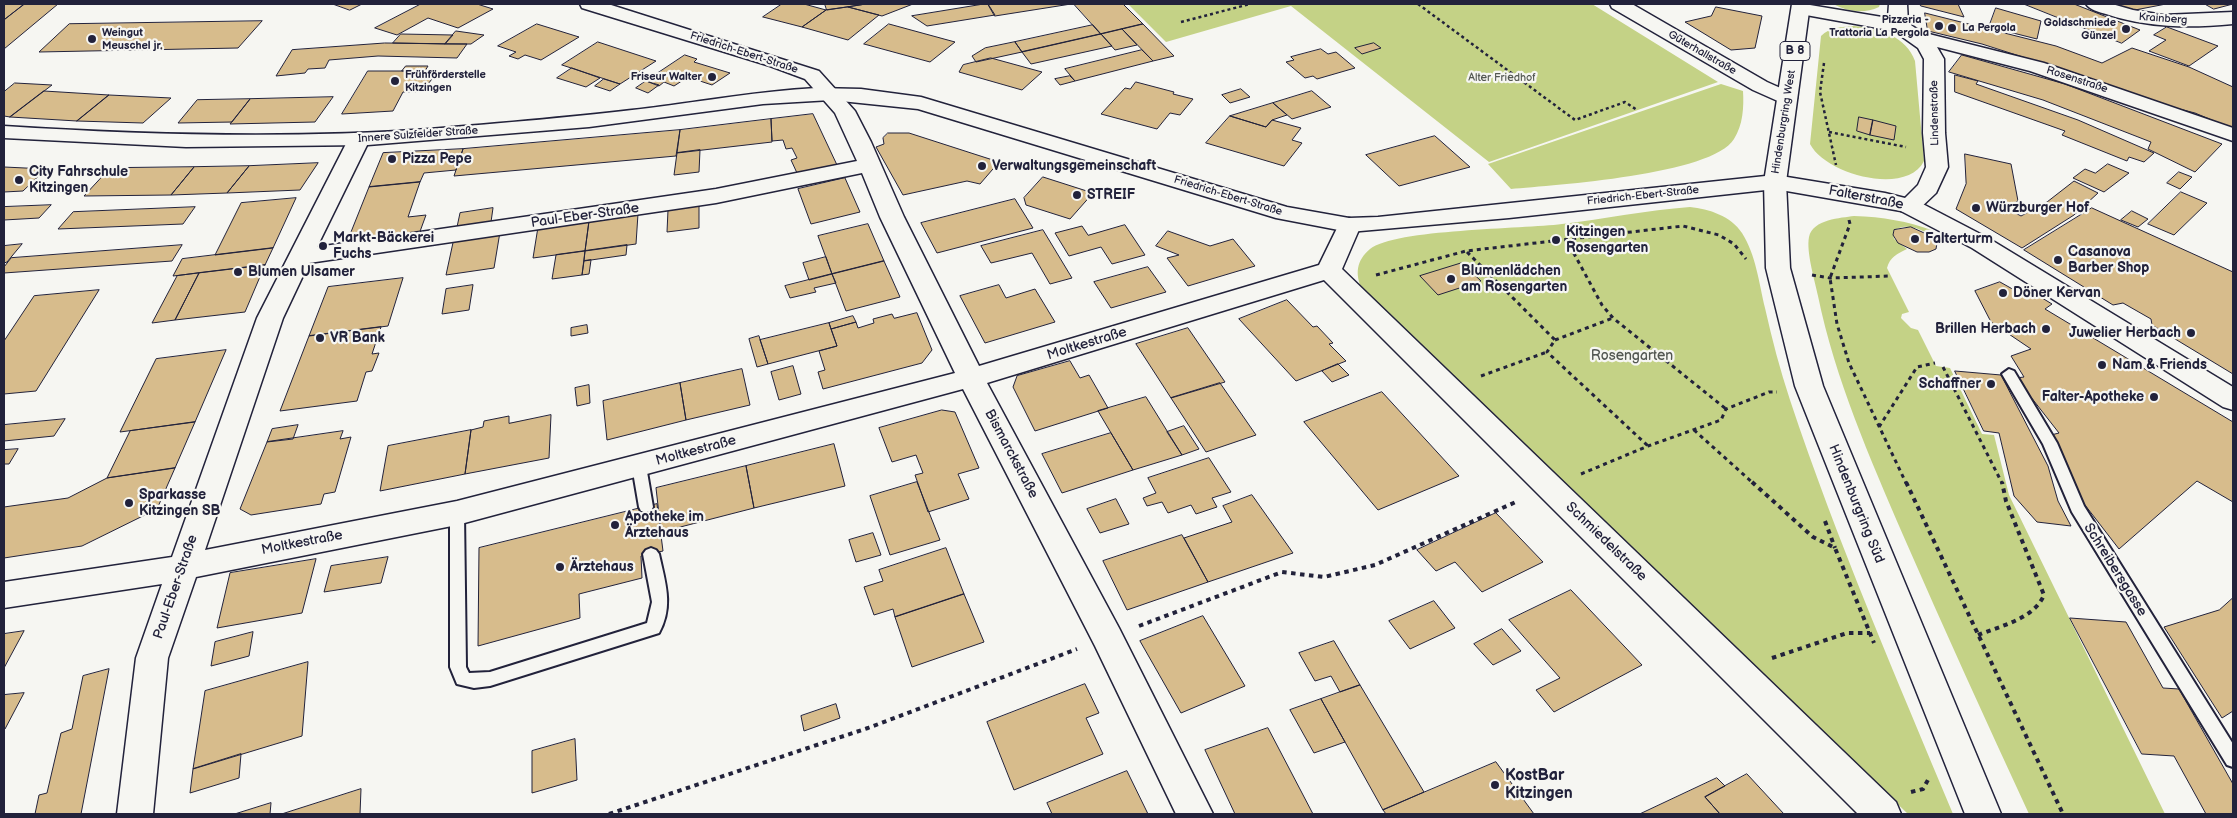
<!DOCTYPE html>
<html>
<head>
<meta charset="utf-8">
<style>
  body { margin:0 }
  #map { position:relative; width:2237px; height:818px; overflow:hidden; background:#f6f6f2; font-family:"Balsamiq Sans",sans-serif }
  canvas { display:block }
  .frame { position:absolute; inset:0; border:5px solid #22223b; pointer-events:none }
</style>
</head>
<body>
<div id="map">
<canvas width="2237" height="818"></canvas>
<div class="frame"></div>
</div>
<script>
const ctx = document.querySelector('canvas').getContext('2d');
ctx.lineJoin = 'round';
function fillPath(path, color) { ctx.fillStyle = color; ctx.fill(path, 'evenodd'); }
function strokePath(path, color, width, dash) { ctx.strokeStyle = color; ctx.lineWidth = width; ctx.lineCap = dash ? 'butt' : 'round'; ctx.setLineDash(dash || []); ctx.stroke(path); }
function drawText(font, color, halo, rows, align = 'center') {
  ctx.font = font + ' "Balsamiq Sans",sans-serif'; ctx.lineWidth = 4.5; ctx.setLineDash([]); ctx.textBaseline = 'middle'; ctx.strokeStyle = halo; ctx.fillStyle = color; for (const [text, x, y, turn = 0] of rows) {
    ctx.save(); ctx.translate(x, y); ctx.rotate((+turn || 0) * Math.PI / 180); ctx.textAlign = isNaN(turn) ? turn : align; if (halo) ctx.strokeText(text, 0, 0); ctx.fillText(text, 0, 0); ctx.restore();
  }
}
fillPath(new Path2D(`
  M1128,4H1592L1718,82L1489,162L1291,6L1166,42Z
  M1833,4H1880L1879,7C1864,14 1848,12 1833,4Z
  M1854,26C1880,29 1906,36 1915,61L1924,161C1907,196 1826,175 1810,144L1821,36C1830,27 1842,27 1854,26Z
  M1721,84L1743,91C1744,107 1743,125 1734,139C1712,175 1555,185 1511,189L1488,164Z
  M1690,207C1709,209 1731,216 1742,233C1756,255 1759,283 1765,308C1772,339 1780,370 1790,400C1837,541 1896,677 1953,814H1908L1362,290C1355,274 1356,261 1370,249C1395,229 1523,229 1562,224C1604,219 1647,210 1690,207Z
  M1854,216C1883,217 1907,221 1934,231L1929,234C1919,228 1902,222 1893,232L1894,239L1907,249C1897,254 1890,257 1887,268L1909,312L1902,314L1901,318L1911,328L1918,330L1936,366L1950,368L1982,434L1994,435L2009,495L2165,814H2029C1986,721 1944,629 1903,535C1870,458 1835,379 1818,296C1815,281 1806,252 1809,237C1813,219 1841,218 1854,216Z`), '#c4d286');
const building = new Path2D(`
  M4,4H24L4,20Z
  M25,4H58L4,49V20Z
  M333,4H362L350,10Z
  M421,4H477L493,9L458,28L428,18L397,35L375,28Z
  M782,4H804L826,10L802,27L763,17Z
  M825,4H866L827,10Z
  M866,4H913L882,16L848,7Z
  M984,4H988L995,15L927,26L912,16Z
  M988,4H1071L995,16Z
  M1074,4H1123L1143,24L1101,34Z
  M1920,4H1958L1964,17L1921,6Z
  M2024,4H2074L2140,30L2122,43Z
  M2111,4H2166L2130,11Z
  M2205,4H2233L2214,9Z
  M848,7L879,15L848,40L802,27L826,10Z
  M1716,7L1762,16L1755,48L1731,50L1685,22L1711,16Z
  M1996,8L2041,21L2037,39L1989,27Z
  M1925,13L2056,46L2102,63L2132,48L2189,67L2233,87V129L2195,113L2156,103L2085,77L1982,44L1928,31Z
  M262,21L238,48L39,52L69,24Z
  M537,24L579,37L541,60L525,55L518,59L509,56L516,52L498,46Z
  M889,24L955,42L930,62L864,44Z
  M1143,24L1174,56L1153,61L1122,29Z
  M1093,25L1101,34L1022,52L1015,42Z
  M2167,27L2218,46L2189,66L2149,51L2166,40L2154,35Z
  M1122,29L1137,45L1115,50L1101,34Z
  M456,31L484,35L471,44H445Z
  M401,34L453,35L445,44L393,43Z
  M1101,34L1112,46L1031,64L1022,52Z
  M598,42L656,61L620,84L562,65Z
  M1015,42L1022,52L976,62L972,56L985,48Z
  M385,43L467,44L457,58L378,56L329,60L325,68L308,69L305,73L276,76L292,50Z
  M1374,43L1381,48L1362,54L1355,48Z
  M1321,49L1328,54L1336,52L1355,68L1317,79L1313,76L1305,78L1286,62L1294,60L1291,57Z
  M1142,50L1153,61L1075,81L1065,69Z
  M685,55L697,59L694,62L730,73L712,85L688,77L674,86L664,82L659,86L646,81Z
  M1962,55L2065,84L2222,144L2195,172L2148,149L2151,142L2043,100L1949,72Z
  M991,58L1042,72L1022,90L959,72L963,65Z
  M406,66H428L425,71H402Z
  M572,68L600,78L586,87L557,78Z
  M368,71H438L422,92H403L393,111L342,114Z
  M1955,75L1978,81L1976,84L2078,120L2154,153L2144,162L2129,157L2127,161L2062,135L2065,131L1955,92Z
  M1070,76L1075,81L1060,85L1055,79Z
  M604,79L620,84L610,91L595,86Z
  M646,81L659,85L648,93L636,88Z
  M1136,82L1174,92L1173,94L1193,99L1180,115L1170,113L1157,129L1101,114L1125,88L1130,89Z
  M15,83L52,85L10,117L4,116V92Z
  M1241,89L1250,97L1230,103L1222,95Z
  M44,91L109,95L77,121L10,117Z
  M1312,91L1331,107L1292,119L1273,103Z
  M109,95L171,98L143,123L77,121Z
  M333,97L315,122L230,124L250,99Z
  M250,99L232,122L178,123L197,100Z
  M1273,103L1287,115L1272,120L1266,127L1230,116Z
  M813,114L837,165L797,173L791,160L797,158L792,148L786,149L783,140L772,141L771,119Z
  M1230,116L1266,127L1272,120L1301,128L1292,140L1302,143L1284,166L1206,143Z
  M1859,117L1873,120L1870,135L1857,131Z
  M771,119L772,142L677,153L680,130Z
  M1873,120L1896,126L1894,140L1870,135Z
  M680,130L676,156L454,176L463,149Z
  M888,133H909L999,162L980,184L967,181L903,195L876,147L884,144L883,138Z
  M1435,136L1470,167L1399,186L1366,155Z
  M463,149L456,170L424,173L420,182L369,187L383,153Z
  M700,150L699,172L674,175L677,153Z
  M1965,154L2011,164L2018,201L2006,208L2021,216L2047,202L2074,181L2098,193L2074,215L2022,248L1956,209L1966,184Z
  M318,163L300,190L227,193L249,166Z
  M2108,164L2129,173L2104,192L2073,178L2085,169L2095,173Z
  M249,166L227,193L171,195L194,167Z
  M4,167L46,169L23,191L4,192Z
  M194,167L171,195L84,196L110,168Z
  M2179,172L2192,177L2180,189L2167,183Z
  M1043,177L1093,193L1070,219L1026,205L1024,198Z
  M845,178L860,212L811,224L798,189Z
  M420,182L408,217L426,215L418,237L345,247L369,187Z
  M2181,192L2207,203L2174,235L2148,224Z
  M296,198L273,248L215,255L241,203Z
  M1015,199L1033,228L937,253L921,223Z
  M51,205L39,218L4,220V207Z
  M699,206V228L667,232L668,210Z
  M195,207L183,224L58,229L73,212Z
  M493,208L491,222L457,227L460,213Z
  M2092,208L2233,272V374L2152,325L2151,319L2123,303L2113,305L2024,250Z
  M2132,211L2148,219L2138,227L2121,220Z
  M638,214L636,244L585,251L589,221Z
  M589,221L585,251L533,258L538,227Z
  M868,224L884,261L832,274L818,236Z
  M1125,225L1145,255L1112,264L1101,247L1069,256L1055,233L1082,226L1088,235Z
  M1911,227L1933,237L1937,243L1936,249L1929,252H1917L1898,243L1893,235L1894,230Z
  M1043,230L1072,278L1050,284L1032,253L991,263L981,246Z
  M1168,231L1210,246L1233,239L1255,266L1188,286L1167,258L1179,255L1156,246Z
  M500,232L494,268L446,275L454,238Z
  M22,244L7,262L4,263V246Z
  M182,245L172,261L4,273V267L11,258Z
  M627,245L626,255L584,261L585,251Z
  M273,248L265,265L173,276L182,259Z
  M585,251L582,275L552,279L556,255Z
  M826,257L832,274L809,280L803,263Z
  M591,260L589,274L582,275L584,261Z
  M884,261L900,297L846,311L832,274Z
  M1462,263L1481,281L1438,295L1420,276Z
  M265,265L245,312L175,320L199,273Z
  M1148,267L1166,292L1111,308L1094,282Z
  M199,273L175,320L152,323L177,276Z
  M832,274L836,283L814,288L816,292L790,298L785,286Z
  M403,278L388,326L309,336L328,287Z
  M2000,282L2016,291L2024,287L2052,304L2045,309L2233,422V502L2197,481L2119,549L2078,496L2051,435L2059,433L2016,378L2024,377L2011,356L2031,349L1991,322L1975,291Z
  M473,285L469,310L442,314L446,289Z
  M999,285L1006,298L1035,289L1055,322L985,343L960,296Z
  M99,290L36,391L4,394V341L34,296Z
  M1287,300L1313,327L1317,326L1333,343L1329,344L1346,361L1296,381L1239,319Z
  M917,313L932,350L922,363L823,389L818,372L825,370L819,351L837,346L831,329L856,322L858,328L874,323L873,319L892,314L894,318Z
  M853,316L856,322L831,329L829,323Z
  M829,323L837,346L768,364L760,340Z
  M587,325L588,333L571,336V328Z
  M381,327L372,354L379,353L372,371L366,372L357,401L280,411L309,336Z
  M1188,328L1225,382L1171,398L1136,344Z
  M759,336L768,364L757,367L749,339Z
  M226,350L195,422L120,432L156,359Z
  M1070,361L1080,378L1089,375L1108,408L1035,431L1013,387L1017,376Z
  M1338,364L1349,375L1332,382L1322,371Z
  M793,366L801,394L779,400L771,372Z
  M742,369L750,405L686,420L680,383Z
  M1955,371L2001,375L2048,466L2058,501L2071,526L2037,522L2014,496L1999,433L1984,431Z
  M680,383L686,420L607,440L603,401Z
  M1220,383L1256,435L1206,452L1171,398Z
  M589,385L590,403L577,406L575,388Z
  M1382,392L1459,476L1378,510L1304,422Z
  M1146,397L1182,455L1133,470L1098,411Z
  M942,410L955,412L979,468L958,474L969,499L928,512L915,475L923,473L916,455L892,462L879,428Z
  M551,415L549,458L465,474L471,430L483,427L484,421L509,416V423Z
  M65,419L54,436L4,441V425Z
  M195,422L175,468L107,478L130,431Z
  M298,425L293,439L267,442L272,429Z
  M1184,426L1199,449L1182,455L1167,432Z
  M471,430L465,474L380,491L388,446Z
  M343,431L340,439L351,437L335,492L324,494L321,504L251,515L240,509L267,442Z
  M1111,433L1133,470L1062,493L1042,454Z
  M834,444L845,486L754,508L746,466Z
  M18,449L9,464H4V450Z
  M1209,458L1231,492L1212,498L1217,507L1196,514L1191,505L1168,513L1162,502L1147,506L1143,498L1156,493L1148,478Z
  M746,466L754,508L661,532L656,488Z
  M175,468L157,509L82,546L4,558V507L68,498L107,478Z
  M917,482L940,540L890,555L870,496Z
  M1252,495L1293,553L1208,582L1184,538L1232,522L1223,506Z
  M1116,499L1129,524L1100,533L1087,509Z
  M657,504L663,551L641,556L642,578L579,594L580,618L478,646L479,548Z
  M1496,513L1543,562L1482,592L1455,562L1436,571L1417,550Z
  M873,533L881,555L856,562L849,540Z
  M1182,535L1208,582L1127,610L1103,561Z
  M946,548L964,594L895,617L893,609L874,615L864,587L883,581L879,570Z
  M388,557L381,583L324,592L331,566Z
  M316,559L302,613L217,628L230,573Z
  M1571,590L1642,665L1554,712L1536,690L1560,678L1509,620Z
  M964,594L984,642L912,667L895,617Z
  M2233,598V711L2222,718L2164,627L2219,610Z
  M1434,601L1455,628L1410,649L1389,621Z
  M1203,616L1245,686L1181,713L1140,641Z
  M2070,618L2126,622L2163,688L2179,689L2233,784V814H2206L2174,756L2142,754Z
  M1502,629L1521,651L1493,665L1474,644Z
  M24,631L4,668V634Z
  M253,632L249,656L211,666L215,642Z
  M1334,641L1360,685L1340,692L1331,676L1315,681L1299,653Z
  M308,662L302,736L193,769L205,691Z
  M109,669L81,814H35L39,795L47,793L61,733L72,729L83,676Z
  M1085,684L1099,713L1086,718L1103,754L1014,790L987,722Z
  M1360,685L1424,792L1383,810L1321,699Z
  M24,693L5,729L4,730V695Z
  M1321,699L1345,742L1314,753L1290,710Z
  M836,704L840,718L804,731L801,716Z
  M1268,728L1313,814H1235L1205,750Z
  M575,739L577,780L532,793V751Z
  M241,754L239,778L190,793L193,769Z
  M1496,762L1534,814H1386L1383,810Z
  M1127,771L1148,814H1052L1047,803Z
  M1747,774L1784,814H1720L1705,797Z
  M1717,778L1725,786L1705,797L1720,814H1640Z
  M361,789L360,814H282Z
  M271,803L270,814H235Z`);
fillPath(building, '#d7bc8c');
strokePath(building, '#22223b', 1);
const lane = new Path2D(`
  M2009,369L2014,371L2057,443L2084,506L2233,744V767L2227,765L2072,512L2043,444L2002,374Z
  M639,461L644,462L646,466L653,507L651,511H641L639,507L632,466L634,462Z
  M457,507L462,509L464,513L466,667L469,673L490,672L647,623L652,602L643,554L646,550L651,548L656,550L659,554C665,582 674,606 659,633L490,686L474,688L457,684L450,667V513L452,509Z`);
const street = new Path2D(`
  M580,4H608L819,71L855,111L871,142L904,217L979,366L1319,265L1341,220L1349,218L1357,220L1361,225L1342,269L1896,802L1901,814H1858L1324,280L987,383L1119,628L1213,814H1176L1095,646L963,389L457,525L196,577L168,658L153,814H117L136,658L162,584L4,608V582L172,557L257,318L351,134L359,133L367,134L370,139L317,247L716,189L857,161L835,113L805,79L770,66L582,8ZM862,173L880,217L955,373L457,501L205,550L283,318L309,263L716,203Z
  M1610,4H1632L1767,82L1794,94L1797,98L1794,102L1787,104L1780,102L1753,90L1612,8Z
  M1804,4L1888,18L1889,4H1907L1908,23L1921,32L2044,63L2233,128V141L2030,71L1937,47L1944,59L1945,133L1948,167L1936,193L1917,211L1909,213L1901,211L1897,206L1918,185L1926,167L1923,133L1924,59L1918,48L1894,31L1795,13L1793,9L1795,5Z
  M2086,4H2112L2133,10L2163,15L2233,12V24C2190,28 2148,28 2106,14C2099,12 2090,10 2086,4Z`);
const secondary = new Path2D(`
  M816,88L861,89L921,97L1287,207L1349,218L1378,217L1775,175L1885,193L1917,201L1988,238L2233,387V410L2223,407L1972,248L1901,211L1775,189L1509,218L1349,232L1276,218L918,109L831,100L763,104L589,127L368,145L186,147L4,138V126C146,135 288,139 429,129C503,123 576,117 649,108C705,101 760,91 816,88Z`);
const primary = new Path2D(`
  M1792,4H1810L1786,182L1790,268L1823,386L2001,814H1965L1795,386L1766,268L1764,182Z`);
strokePath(lane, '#22223b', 4);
strokePath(street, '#22223b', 3);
strokePath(secondary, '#22223b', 3);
strokePath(primary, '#22223b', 3);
strokePath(new Path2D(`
  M1418,4L1575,120L1625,102L1637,110
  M1181,22L1250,4
  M1824,63L1820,92L1836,165
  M1829,132L1906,147`), '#22223b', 2.5, [3, 3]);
strokePath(new Path2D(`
  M1849,220L1850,224L1830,278L1837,324L1849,363L1906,483
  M1566,239L1602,305L1613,318L1726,409
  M1467,252L1555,340L1547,352L1648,446
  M1376,275L1466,251L1683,226L1719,235L1734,244L1746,259
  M1812,275L1830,278L1891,276
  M1555,340L1613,318
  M1943,367L2002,483
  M1481,376L1547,352
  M1879,427L1917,367L1935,363
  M1694,430L1753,483
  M1581,474L1648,446L1721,420L1726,409L1769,392H1777`), '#22223b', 3, [4, 4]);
strokePath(new Path2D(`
  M1752,482L1813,537L1835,548L1874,643
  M1906,482L2063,814
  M1825,521L1835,548
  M1139,626L1282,572L1324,577L1375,565L1518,501
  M1978,635C2000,626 2034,619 2044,595L2006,501L2002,482
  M1772,658L1847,633H1870
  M1911,792L1923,789L1929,778
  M609,814L868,728L1077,649`), '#22223b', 4, [4.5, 4.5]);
fillPath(lane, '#f6f6f2');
fillPath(street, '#f6f6f2');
fillPath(secondary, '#f6f6f2');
fillPath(primary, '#f6f6f2');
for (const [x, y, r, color] of [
  [1939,26,5,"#22223b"],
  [1952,28,5,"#22223b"],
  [2126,29,5,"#22223b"],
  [92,39,5,"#22223b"],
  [712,77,5,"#22223b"],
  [395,81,5,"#22223b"],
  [392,159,5,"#22223b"],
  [982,166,5,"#22223b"],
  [19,180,5,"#22223b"],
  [1077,195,5,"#22223b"],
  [1976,208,5,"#22223b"],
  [1915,239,5,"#22223b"],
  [1556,240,5,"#22223b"],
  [323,246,5,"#22223b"],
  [2058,260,5,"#22223b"],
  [238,272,5,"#22223b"],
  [1451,279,5,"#22223b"],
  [2003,293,5,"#22223b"],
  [2046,329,5,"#22223b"],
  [2191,333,5,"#22223b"],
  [320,338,5,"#22223b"],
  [2102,365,5,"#22223b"],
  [1991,384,5,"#22223b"],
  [2154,397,5,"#22223b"],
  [129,503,5,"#22223b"],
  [615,525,5,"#22223b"],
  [560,567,5,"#22223b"],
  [1495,785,5,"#22223b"]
]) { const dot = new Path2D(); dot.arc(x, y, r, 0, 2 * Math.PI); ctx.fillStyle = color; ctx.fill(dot); strokePath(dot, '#f6f6f2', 2); }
drawText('11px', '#22223b', '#f6f6f2', [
  ["Krainberg",2163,19,4],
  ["Friedrich-Ebert-Straße",744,53,18],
  ["Güterhallstraße",1702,53,30],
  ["Rosenstraße",2077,80,18],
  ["Lindenstraße",1935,113,-91],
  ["Hindenburgring West",1784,122,-81],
  ["Innere Sulzfelder Straße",418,135,-4],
  ["Friedrich-Ebert-Straße",1228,196,17],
  ["Friedrich-Ebert-Straße",1643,196,-6]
]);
drawText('bold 11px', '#22223b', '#f6f6f2', [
  ["Pizzeria -",1929,20],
  ["Trattoria La Pergola",1929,33],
  ["Goldschmiede",2116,23],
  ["Günzel",2116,36],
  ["La Pergola",1962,28,"left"],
  ["Weingut",102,33,"left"],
  ["Meuschel jr.",102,46,"left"],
  ["Frühförderstelle",405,75,"left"],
  ["Kitzingen",405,88,"left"],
  ["Friseur Walter",702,77]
], 'right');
drawText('11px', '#535752', '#f6f6f2', [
  ["Alter Friedhof",1502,78]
]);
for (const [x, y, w] of [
  [1795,51,30]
]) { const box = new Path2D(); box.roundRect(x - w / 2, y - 9.5, w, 19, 4); ctx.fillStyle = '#f6f6f2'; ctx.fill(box); strokePath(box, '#22223b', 1); }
drawText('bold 12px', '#22223b', null, [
  ["B 8",1795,51]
]);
drawText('bold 14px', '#22223b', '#f6f6f2', [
  ["Pizza Pepe",402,159],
  ["Verwaltungsgemeinschaft",992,166],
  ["City Fahrschule",29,172],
  ["Kitzingen",29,188],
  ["STREIF",1087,195],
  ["Würzburger Hof",1986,208],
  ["Kitzingen",1566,232],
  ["Rosengarten",1566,248],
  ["Markt-Bäckerei",333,238],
  ["Fuchs",333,254],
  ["Falterturm",1925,239],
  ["Casanova",2068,252],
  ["Barber Shop",2068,268],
  ["Blumenlädchen",1461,271],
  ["am Rosengarten",1461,287],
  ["Blumen Ulsamer",248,272],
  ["Döner Kervan",2013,293],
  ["Brillen Herbach",2036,329,"right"],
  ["Juwelier Herbach",2181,333,"right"],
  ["VR Bank",330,338],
  ["Nam & Friends",2112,365],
  ["Schaffner",1981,384,"right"],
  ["Falter-Apotheke",2144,397,"right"],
  ["Sparkasse",139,495],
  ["Kitzingen SB",139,511],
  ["Apotheke im",625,517],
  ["Ärztehaus",625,533],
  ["Ärztehaus",570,567]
], 'left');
drawText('14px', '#22223b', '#f6f6f2', [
  ["Falterstraße",1866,198,11],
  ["Paul-Eber-Straße",585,216,-8],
  ["Moltkestraße",1087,344,-17],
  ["Moltkestraße",696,451,-15],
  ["Bismarckstraße",1011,454,62],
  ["Hindenburgring Süd",1856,504,68],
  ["Schmiedelstraße",1606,542,44],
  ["Moltkestraße",302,543,-11],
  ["Schreibersgasse",2115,570,58],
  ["Paul-Eber-Straße",176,587,-71]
]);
drawText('14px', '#535752', '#f6f6f2', [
  ["Rosengarten",1632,356]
]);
drawText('bold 16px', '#22223b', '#f6f6f2', [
  ["KostBar",1505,776],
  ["Kitzingen",1505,794]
], 'left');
</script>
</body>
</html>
